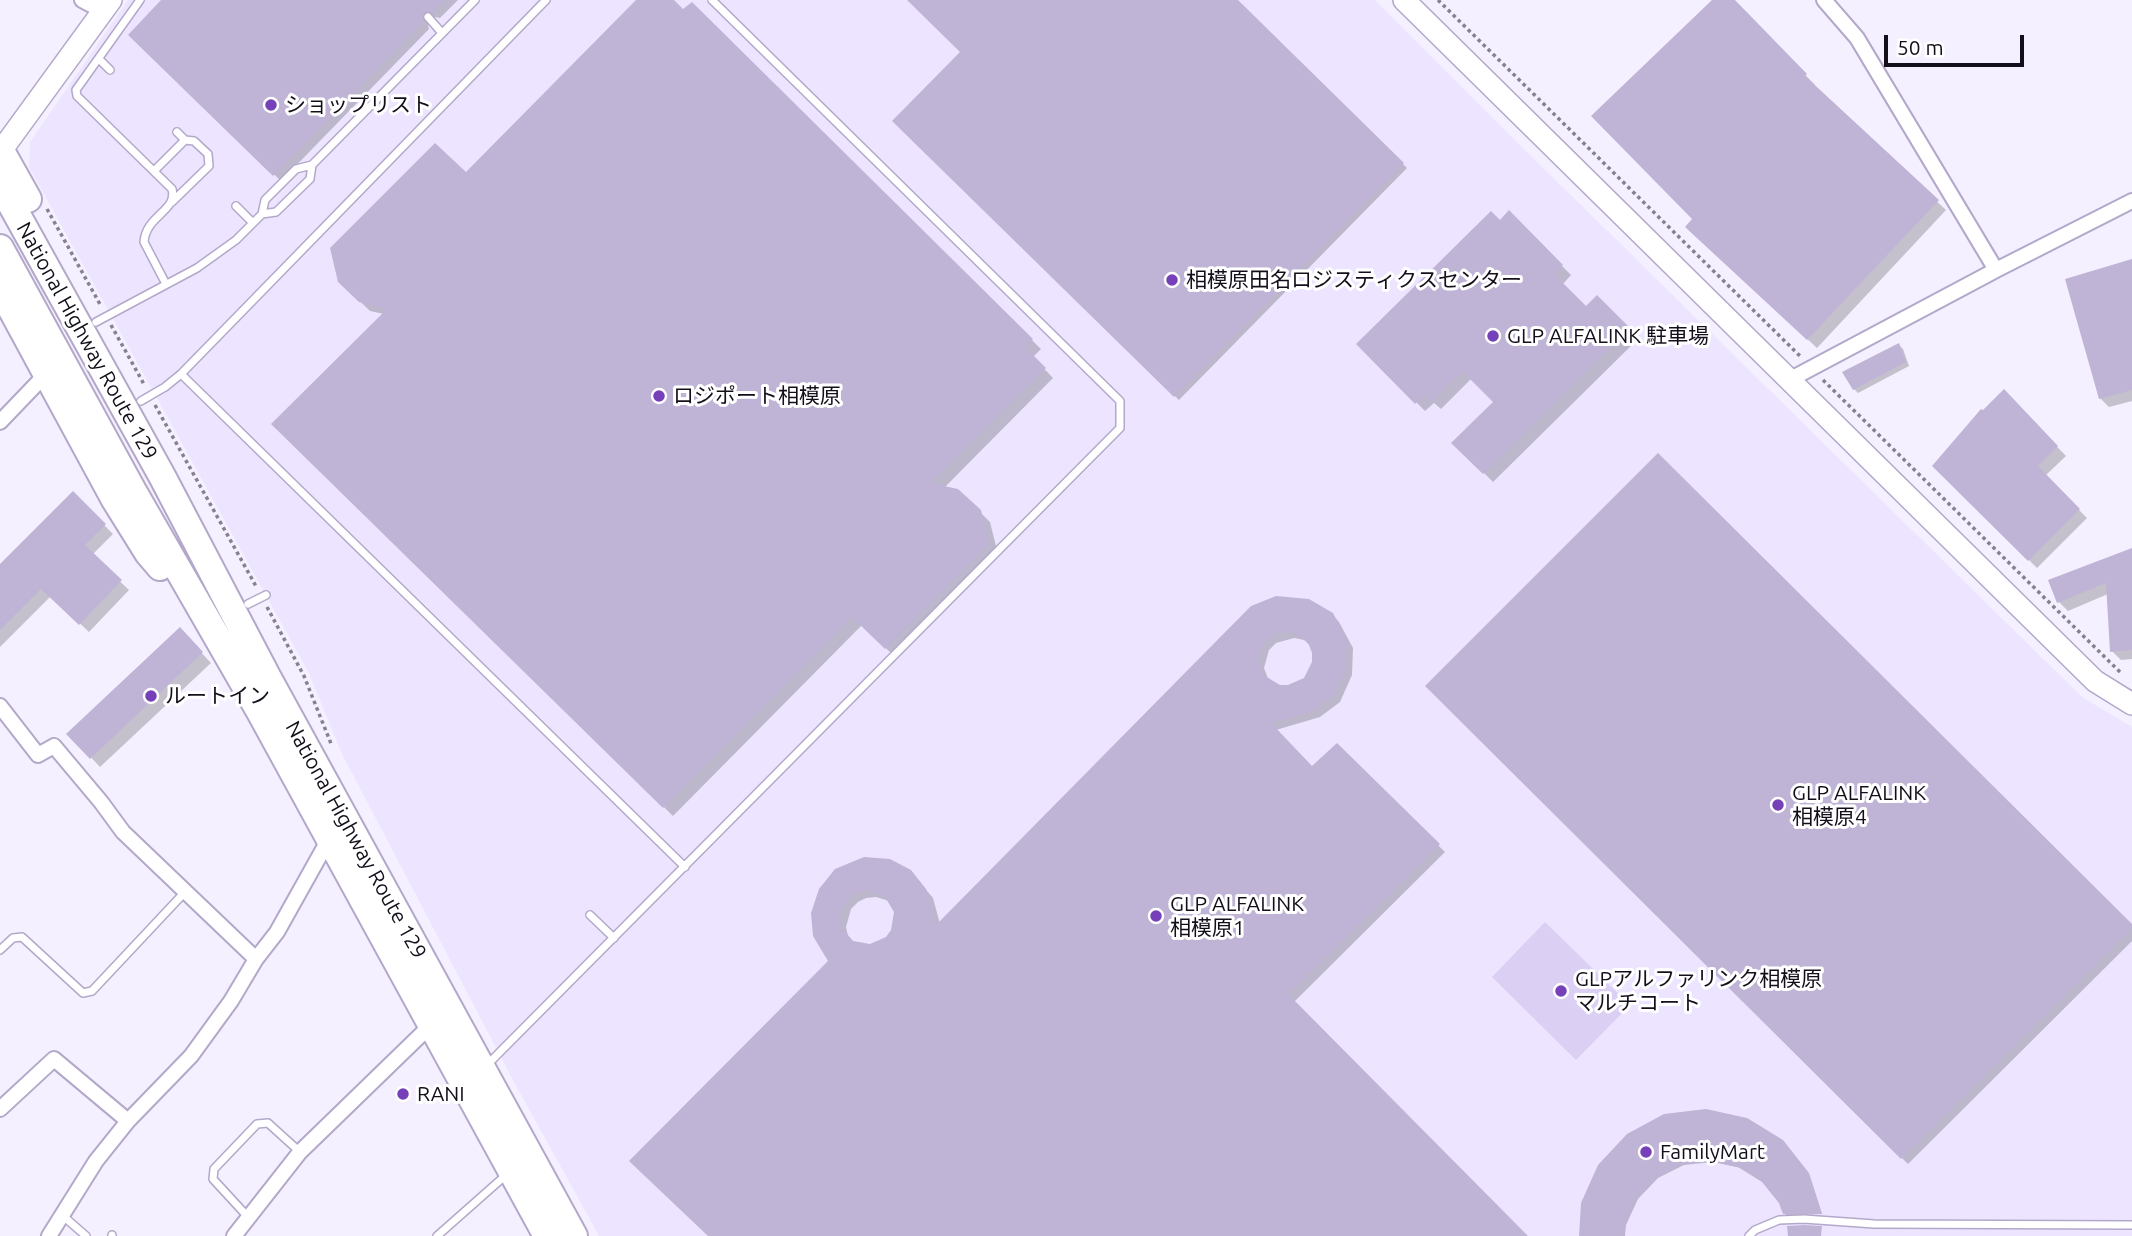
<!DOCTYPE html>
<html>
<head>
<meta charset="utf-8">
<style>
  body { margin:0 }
  #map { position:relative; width:2132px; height:1236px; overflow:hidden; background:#f5f0ff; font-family:Ubuntu,sans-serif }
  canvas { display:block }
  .scale { position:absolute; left:1884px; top:35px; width:140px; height:32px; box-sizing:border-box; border:4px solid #130e1a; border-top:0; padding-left:9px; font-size:21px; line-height:24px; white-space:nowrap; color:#130e1a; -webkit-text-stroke:5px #fff; paint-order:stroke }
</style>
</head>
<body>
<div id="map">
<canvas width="2132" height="1236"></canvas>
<div class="scale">50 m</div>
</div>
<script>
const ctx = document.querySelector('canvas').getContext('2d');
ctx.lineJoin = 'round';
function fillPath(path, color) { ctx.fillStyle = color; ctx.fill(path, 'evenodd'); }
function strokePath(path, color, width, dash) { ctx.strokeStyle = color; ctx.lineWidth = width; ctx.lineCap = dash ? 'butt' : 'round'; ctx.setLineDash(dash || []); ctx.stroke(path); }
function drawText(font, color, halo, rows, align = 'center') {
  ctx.font = font + ' Ubuntu,"Noto Sans JP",sans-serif'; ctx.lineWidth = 6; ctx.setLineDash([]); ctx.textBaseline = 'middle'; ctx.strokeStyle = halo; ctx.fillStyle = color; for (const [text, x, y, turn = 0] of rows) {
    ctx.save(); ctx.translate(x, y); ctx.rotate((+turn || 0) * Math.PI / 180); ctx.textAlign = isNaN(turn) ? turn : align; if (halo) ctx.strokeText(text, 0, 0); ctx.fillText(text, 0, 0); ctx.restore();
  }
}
fillPath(new Path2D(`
  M128,0H1375L1528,153L2082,697L2132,727V1236H599L514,1082L341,752L309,673L29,167L30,142Z`), '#ede5ff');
fillPath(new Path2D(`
  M1545,922L1630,1005L1576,1060L1492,977Z`), '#dbcff4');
fillPath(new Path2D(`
  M164,0H458L440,18L435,17L430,19L428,25L429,29L281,181L130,35Z
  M638,0H671L683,12L692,4L1041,349L1033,357L1053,378L944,488L980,512L990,522L998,554L895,657L862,625L673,816L274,424L384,314L370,311L339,281L466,175Z
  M909,0H1236L1407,168L1179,400L895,121L963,52Z
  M1714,0H1733L1815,85L1814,86L1946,210L1817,348L1697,236L1694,219Z
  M1509,213L1571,275L1562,285L1586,309L1597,297L1638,339L1493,482L1454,443L1495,402L1471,379L1441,409L1434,403L1425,411L1358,344Z
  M2132,261V401L2109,407L2100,398Z
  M1899,345L1903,349L1909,366L1858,393L1854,389Z
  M2004,392L2066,456L2045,476L2087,518L2037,568L1935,466Z
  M73,494L113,534L92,555L129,590L89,632L51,596L0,647V566Z
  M2132,549V659L2121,660L2112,651L2108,594L2068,611L2059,602L2050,581Z
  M1252,608L1332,614L1339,622L1353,648L1352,675L1340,702L1320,717L1276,730L1312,768L1337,745L1445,852L1294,1002L1525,1236H710L830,961L820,890L917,879L933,898L940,924ZM1294,638L1304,640L1311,645L1314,663L1305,679L1289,687H1279L1269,681L1264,668L1269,650L1276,643ZM876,897L889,901L896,912L893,931L887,938L870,946L854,943L848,936L846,927L851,909L858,902L866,898Z
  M180,630L211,663L100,767L69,734Z
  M1427,686L2132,927V941L1908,1164Z
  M1628,1135L1810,1177L1822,1214L1786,1215L1780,1202L1765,1183L1741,1168L1713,1162L1684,1165L1658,1178L1638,1199L1626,1225L1625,1236H1581Z`), '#0003');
fillPath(new Path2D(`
  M161,0H445L432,13L427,11L424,13L422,18L424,21L273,176L128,35Z
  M636,0H674L683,9L692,2L1033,339L1025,347L1046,368L930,483L958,489L981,510L989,544L885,649L852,617L663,808L271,424L387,309L359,302L338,282L330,248L435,143L466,172Z
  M907,0H1238L1404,163L1174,397L892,121L960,52Z
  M1712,0H1735L1807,74L1805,76L1939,200L1807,340L1685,227L1692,219L1591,116Z
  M1509,210L1563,265L1554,274L1586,306L1597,295L1630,328L1483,474L1451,443L1493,402L1462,371L1431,402L1424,395L1415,404L1356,344L1491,211L1500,220Z
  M2132,259V390L2099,399L2065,279Z
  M1899,343L1906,362L1853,390L1842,372Z
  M2004,389L2058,446L2038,466L2080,509L2028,561L1932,466L1981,409L1983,410Z
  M1658,453L2132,924V928L1901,1159L1425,686Z
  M73,491L106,524L85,545L122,580L79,625L41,589L0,630V564Z
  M2132,548V650L2110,652L2106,583L2057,603L2048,580Z
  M1276,596L1309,599L1333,613L1347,640L1346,668L1333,695L1313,711L1271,723L1312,766L1337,743L1440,844L1288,994L1528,1236H708L629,1161L828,961L813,936L811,913L819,889L835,869L864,857L890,859L911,870L926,889L936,925L1251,606ZM1286,632L1295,633L1303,638L1309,645L1312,653V662L1304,678L1288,685H1280L1265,676L1258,660L1263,643L1277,633ZM868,891L885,897L894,912L891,930L886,937L870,944L853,941L842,928L840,919L841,910L851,896L859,892Z
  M180,627L203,652L90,759L66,734Z
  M1706,1109L1747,1118L1783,1140L1809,1173L1822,1214H1783L1779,1203L1762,1182L1738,1167L1710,1161L1682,1164L1657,1177L1637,1198L1625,1223L1624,1236H1579L1581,1203L1598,1165L1627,1134L1664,1114Z
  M1804,1225L1822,1226L1821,1236H1788L1787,1226Z`), '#bfb3d6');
const lane = new Path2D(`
  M140,0L76,90L77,96L172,189C178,211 146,215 144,242L166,284
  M428,17L442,33
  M99,59L110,70
  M154,171L185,140
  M172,202L209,166L208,154L194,141L185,140L177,132
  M236,206L253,223
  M262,214L276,212L310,179L312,165
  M96,322L197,268L236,240L262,214L265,200L296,169L312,165L475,0
  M181,374L685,867
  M141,401L165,387L181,374L546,0
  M248,604L266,595
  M590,915L614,938
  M0,950L13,938L22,937L83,993L92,991L185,892
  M488,1064L1120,428V401L712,0
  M62,1215L86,1236
  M248,1217L213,1179L214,1169L257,1124L268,1123L300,1152
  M112,1236V1235
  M437,1236L506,1175
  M1749,1236L1755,1230L1779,1220L1804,1219L1874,1224L2132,1225`);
const street = new Path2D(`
  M82,0L103,11
  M1996,270L2132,201
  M1789,380L1996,270L1857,38L1824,0
  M0,422L47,373
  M0,706L38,755L54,746L101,802L123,832L256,959L231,1001L191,1056L128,1121L96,1161L49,1236
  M256,959L277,932L329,839
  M0,1109L54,1059L128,1121
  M234,1236L300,1152L431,1025`);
const secondary = new Path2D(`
  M1404,0L2095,681L2132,704
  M1,151L111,0`);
const highway = new Path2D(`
  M0,149L28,199
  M0,184L162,476L268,678L574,1236
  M0,248L133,491L259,710L547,1236
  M0,288L115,500L148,553L160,567`);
strokePath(lane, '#b3a8ca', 10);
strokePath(street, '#b3a8ca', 18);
strokePath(secondary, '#b3a8ca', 24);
strokePath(highway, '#b3a8ca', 30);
strokePath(new Path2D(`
  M1438,0L1801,357
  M47,209L101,306
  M111,325L145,386
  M1823,380L2120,672
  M155,405L257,588
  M267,607L304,676L332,746`), '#86818e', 3.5, [3.5, 3.5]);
strokePath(lane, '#fff', 7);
strokePath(street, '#fff', 14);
strokePath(secondary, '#fff', 21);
strokePath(highway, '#fff', 26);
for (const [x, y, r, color] of [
  [271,105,7,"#7641b8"],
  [1172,280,7,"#7641b8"],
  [1493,336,7,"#7641b8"],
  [659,396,7,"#7641b8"],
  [151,696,7,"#7641b8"],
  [1778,805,7,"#7641b8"],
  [1156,916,7,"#7641b8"],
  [1561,991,7,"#7641b8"],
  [403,1094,7,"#7641b8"],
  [1646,1152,7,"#7641b8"]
]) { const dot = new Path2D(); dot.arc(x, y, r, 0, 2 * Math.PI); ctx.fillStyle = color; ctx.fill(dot); strokePath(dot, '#fff', 2.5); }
drawText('21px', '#130e1a', '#fff', [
  ["ショップリスト",285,105],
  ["相模原田名ロジスティクスセンター",1186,280],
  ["GLP ALFALINK 駐車場",1507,336],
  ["ロジポート相模原",673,396],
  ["ルートイン",165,696],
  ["GLP ALFALINK",1792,793],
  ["相模原4",1792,817],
  ["GLP ALFALINK",1170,904],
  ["相模原1",1170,928],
  ["GLPアルファリンク相模原",1575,979],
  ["マルチコート",1575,1003],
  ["RANI",417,1094],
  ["FamilyMart",1660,1152]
], 'left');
drawText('21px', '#130e1a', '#fff', [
  ["National Highway Route 129",87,341,61],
  ["National Highway Route 129",356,840,61]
]);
</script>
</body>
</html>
